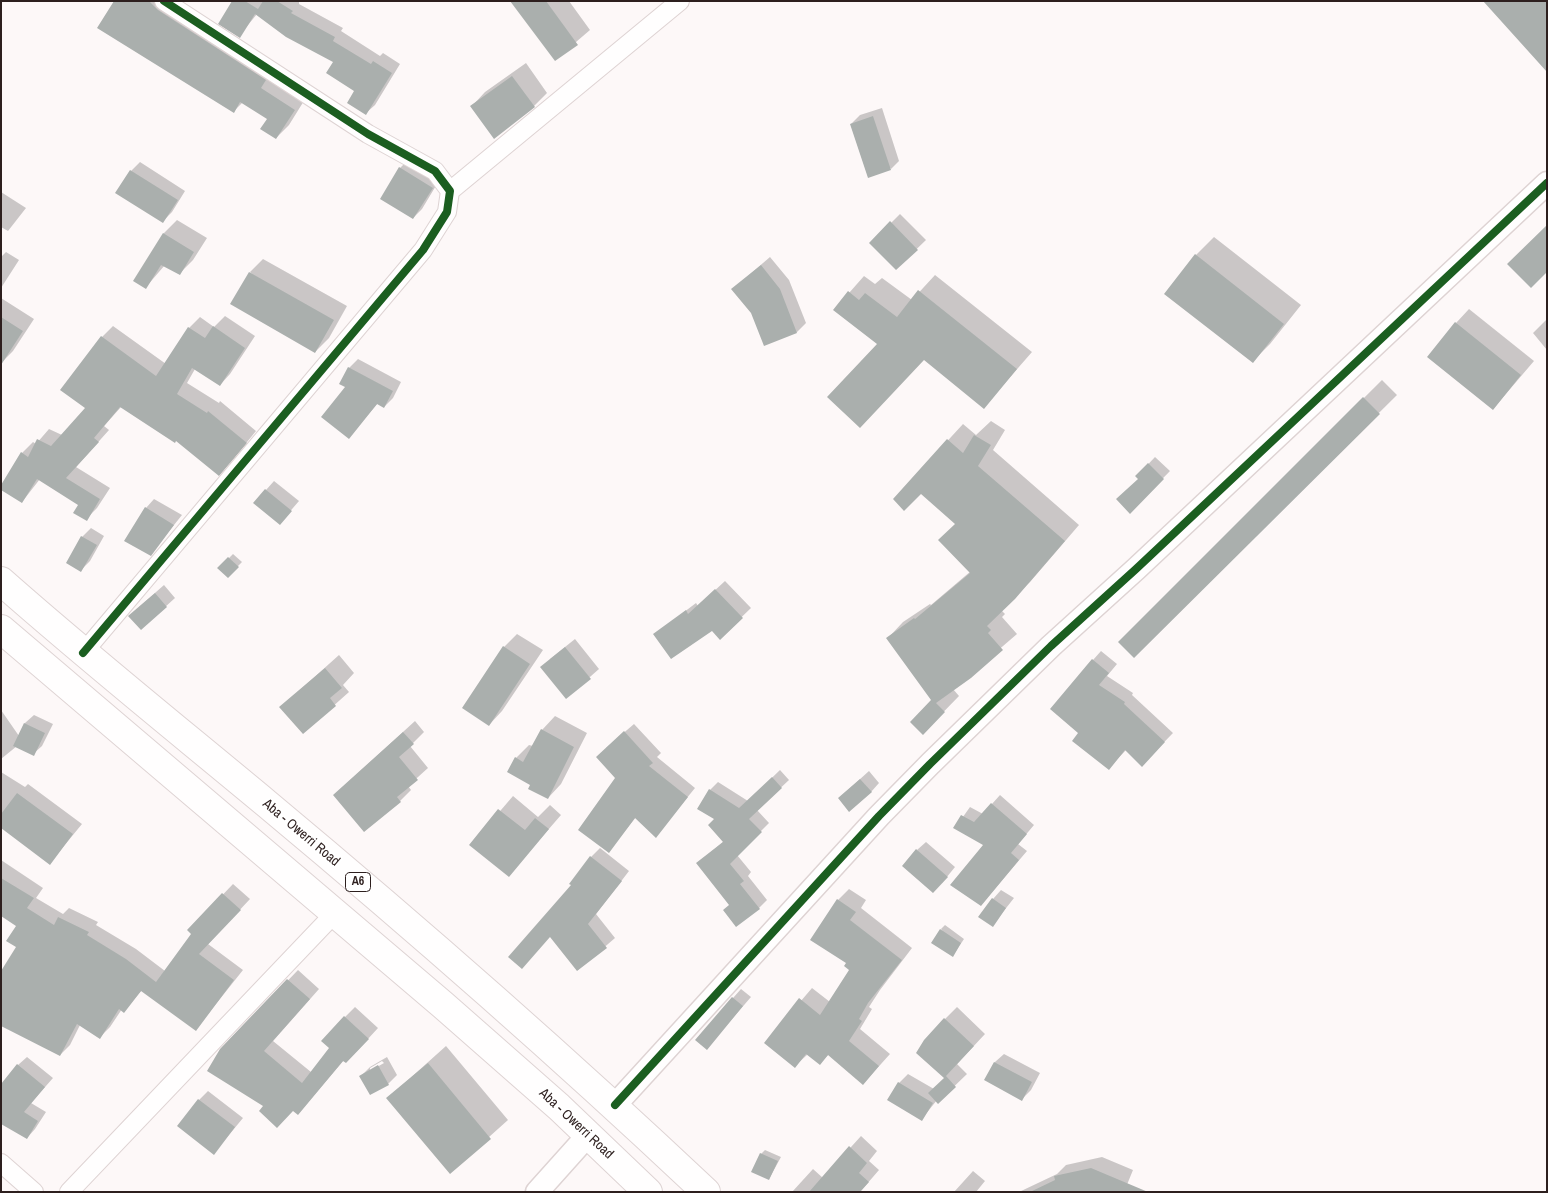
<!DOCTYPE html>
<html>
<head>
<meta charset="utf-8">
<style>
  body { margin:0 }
  #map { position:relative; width:1548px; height:1193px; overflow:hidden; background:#fdf8f8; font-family:"Archivo Narrow",sans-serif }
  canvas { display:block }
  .frame { position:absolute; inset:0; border:2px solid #2d1f1e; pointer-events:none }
</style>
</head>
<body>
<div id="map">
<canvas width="1548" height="1193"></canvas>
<div class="frame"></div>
</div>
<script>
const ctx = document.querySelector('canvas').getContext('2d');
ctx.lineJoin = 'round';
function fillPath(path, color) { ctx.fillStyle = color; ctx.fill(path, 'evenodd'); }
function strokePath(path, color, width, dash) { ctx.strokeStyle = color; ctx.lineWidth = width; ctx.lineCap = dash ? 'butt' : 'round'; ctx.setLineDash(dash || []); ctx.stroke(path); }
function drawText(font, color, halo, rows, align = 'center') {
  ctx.font = font + ' "Archivo Narrow",sans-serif'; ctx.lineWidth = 4.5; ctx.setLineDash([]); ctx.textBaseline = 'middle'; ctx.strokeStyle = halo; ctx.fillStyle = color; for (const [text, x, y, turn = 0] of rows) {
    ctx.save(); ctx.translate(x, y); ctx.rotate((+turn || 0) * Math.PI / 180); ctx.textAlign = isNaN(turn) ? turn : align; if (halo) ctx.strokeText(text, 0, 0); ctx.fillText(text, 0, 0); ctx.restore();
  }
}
fillPath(new Path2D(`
  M115,1H179L307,96L289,125L276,138L268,118L243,102L233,112Z
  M234,1H299V4L343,28L341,31L380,56L383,53L400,64L375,105L366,113L356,91L334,62L257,14L239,36Z
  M512,1H569L590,30L555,60Z
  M526,63L547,93L534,106H472L485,92Z
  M882,108L899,161L891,169L851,124L860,115Z
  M409,159L440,179L422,209L413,218L400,168Z
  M140,162L185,191L172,212L163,221L131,171Z
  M1,192L26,208L8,231L1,227Z
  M900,214L926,240L896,269L871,243Z
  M177,220L207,238L193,260L179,274L165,265L146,287L135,281L164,233Z
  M1214,237L1301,305L1270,344L1252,362L1196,255Z
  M6,252L19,260L1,288V257Z
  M770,257L789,280L806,323L797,332L764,344L742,281Z
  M263,259L347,306L329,338L315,352L250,272Z
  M935,275L1032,352L984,407L924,359L878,344L834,310L864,276L875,284L882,278L912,300Z
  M1,298L34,319L13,351L1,363Z
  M1469,309L1534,361L1493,409L1456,323Z
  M225,316L255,336L230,374L220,385L195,369L187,383L219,403L220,401L256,431L230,463L176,440L121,407L104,426L109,430L76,467L110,488L97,508L86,519L80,504L40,479L22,502V453L33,442L36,444L49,429L62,435L86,408L102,337L113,326L166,364L189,328L200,317L214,327Z
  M1547,319V350L1533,333Z
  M358,359L401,382L393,398L384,407L378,403L349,437L347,387L349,368Z
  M1382,380L1397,395L1134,656L1119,642Z
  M991,421L1005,430L993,450L1079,525L1030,582L1001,610L1005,614L1002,617L1017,634L953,689L959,696L923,733L933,700L888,638L903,622L930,604L931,605L971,571L957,524L921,493L894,499L963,424L976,435Z
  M1155,457L1170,471L1130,512L1140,478L1137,476Z
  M274,481L299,501L280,523L266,490Z
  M154,499L182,515L150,555L146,508Z
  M91,528L104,536L90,561L81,570L82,537Z
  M233,554L242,562L228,576L219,568Z
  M725,581L751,608L720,638L712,629L655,634L696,603L698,606Z
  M164,585L175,598L141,629L139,607Z
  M517,634L543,650L502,711L489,725L504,647Z
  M575,639L599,669L566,698L550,659Z
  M1101,651L1117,664L1107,676L1133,693L1132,695L1173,733L1142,765L1126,750L1109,768L1080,733L1093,660Z
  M339,655L354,673L343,685L349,692L303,733L281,707Z
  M1,710L19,736L25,723L34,715L53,724L42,746L33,754L17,746L1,759Z
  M555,716L587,733L561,784L548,798L531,784L516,758L529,745L533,746L542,730Z
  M415,721L424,732L410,746L428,768L408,786L411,790L400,801L346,784Z
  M634,724L661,753L657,757L695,788L656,836L636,817L609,851L617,778L606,748Z
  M780,770L789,780L757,810L769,823L737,855L751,872L748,876L767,900L759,908L730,905L698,863L724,841L710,790L718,782L748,801Z
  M869,771L879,783L871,792L839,798Z
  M1,772L25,787L28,784L82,824L50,863L1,826Z
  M1000,795L1034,825L1018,844L1027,851L981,905L985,845L955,828L970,807L983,814Z
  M513,796L538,817L550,805L561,815L509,875L471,845Z
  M926,842L955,867L942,883L917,850Z
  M600,848L629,871L596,914L615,938L578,970L551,936L573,885L591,857Z
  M1,860L43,888L36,898L63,914L69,908L98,922L96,925L136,949L165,971L193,934L189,930L233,884L250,899L208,944L243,970L196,1029L142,990L124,1011L122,1009L110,1027L100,1037L80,1025L70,1045L60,1055L18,946L17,925L1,915Z
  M849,889L866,900L861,908L912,948L880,990L869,1007L872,1009L860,1029L890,1054L863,1084L829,1054L820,1063L808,1054L795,1066L765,1043L812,988L830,1002L850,970L838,900Z
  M1001,890L1014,898L992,926L993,899Z
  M945,925L964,939L956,951L941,929Z
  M298,970L319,989L273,1041L311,1072L331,1048L345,1017L355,1007L378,1028L356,1052L344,1060L298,1114L293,1110L265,1106L221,1050Z
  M741,989L751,997L707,1048L733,998Z
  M957,1007L985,1034L957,1064L967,1074L938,1102L937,1100L921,1120L899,1083L908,1074L934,1089L945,1078V1019Z
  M446,1046L508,1120L450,1172L388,1098Z
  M1004,1054L1040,1073L1031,1090L1022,1099L986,1080L995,1062Z
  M27,1057L53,1078L31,1103L46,1112L35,1129L27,1138L18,1065Z
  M387,1057L397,1075L388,1084L361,1076L370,1067ZM382,1061L384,1063L370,1071V1068Z
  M208,1091L243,1118L214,1153L199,1100Z
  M861,1136L877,1151L869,1161L879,1170L860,1192H792L813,1169L823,1178Z
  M765,1150L781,1157L769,1179L761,1154Z
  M1102,1157L1133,1170L1124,1192H1019L1057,1174L1066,1165Z
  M973,1171L985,1181L976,1192H954Z`), '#0003');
fillPath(new Path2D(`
  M114,1H149L158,10L266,80L261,88L295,110L276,139L260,129L267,119L240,102L234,113L97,28Z
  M232,1H245L258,9L263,1H277L293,11L291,13L335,37L333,41L371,64L373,61L392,73L366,115L347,103L354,91L326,73L333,62L286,37L255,14L240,38L218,24Z
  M510,1H546L578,45L555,61Z
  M1483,1H1547V72Z
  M512,76L535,107L494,139L470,106Z
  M873,116L891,170L868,178L850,124Z
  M399,167L433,188L413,219L380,199Z
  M130,170L178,200L163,223L115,193Z
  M890,221L918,250L896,270L869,243Z
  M1547,225V272L1531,288L1507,264Z
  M163,233L194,252L180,275L161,265L146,289L133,281Z
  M1195,254L1284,324L1253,363L1164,294Z
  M761,265L780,289L797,333L764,346L751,313L731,289Z
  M249,272L334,320L315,353L230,304Z
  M918,290L1017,369L984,409L924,360L860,428L827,397L877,344L833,310L848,291L859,300L865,293L897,317Z
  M1,317L23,331L1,365Z
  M1455,322L1521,375L1493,410L1427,357Z
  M213,326L245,348L220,386L192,368L177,394L207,413L208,411L247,443L219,476L176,441L175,443L120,407L94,438L99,442L66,478L100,499L87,521L73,513L78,505L37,479L22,503L1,490V485L21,452L28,457L37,439L51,446L85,408L60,390L101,336L156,376L188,327L205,338Z
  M348,367L393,391L384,408L377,404L349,439L321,417L345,387L339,384Z
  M1363,397L1380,414L1134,658L1118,642Z
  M974,435L991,445L978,466L1065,541L1015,599L987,626L991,630L988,633L1003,650L971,678L936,703L945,712L923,735L910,722L931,700L886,638L914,618L915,619L970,573L938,540L955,524L921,494L904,511L893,499L947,439L963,453Z
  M1148,463L1164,479L1130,514L1116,499L1138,479L1135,476Z
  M265,489L292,511L280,525L253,503Z
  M145,507L174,525L151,556L124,541Z
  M81,536L97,545L81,572L66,563Z
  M228,557L239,567L228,578L217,568Z
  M715,589L743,618L720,640L712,631L671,659L653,634L686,610L688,614Z
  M155,593L167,607L141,630L128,616Z
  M503,646L530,664L489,726L462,708Z
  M565,647L591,679L566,699L540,667Z
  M1092,659L1109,673L1099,685L1125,702L1124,704L1165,742L1142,767L1125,750L1109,770L1072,741L1078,733L1050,709Z
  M325,668L342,688L330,698L336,706L303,734L279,707Z
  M24,723L45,733L34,756L13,746Z
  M541,729L574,747L548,799L528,789L530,785L507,772L515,757L523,762Z
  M624,731L653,763L649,766L688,797L656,838L635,818L609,853L578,830L615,778L596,757Z
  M403,732L414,744L399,757L418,780L397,797L401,802L364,832L333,795Z
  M772,777L782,788L749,819L762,832L730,864L744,881L740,884L760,909L736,927L723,910L729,905L696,863L723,842L708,825L714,819L697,809L709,789L739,808Z
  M860,779L872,792L849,812L838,798Z
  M17,793L73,834L50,865L1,828V814Z
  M991,803L1027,834L1011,853L1019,860L981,906L950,885L983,845L953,828L961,815L974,822Z
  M498,809L525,830L535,818L549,829L509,877L469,845Z
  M916,849L948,877L933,893L902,866Z
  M590,856L622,881L588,924L607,948L577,971L550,937L522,969L508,957L571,885L569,884Z
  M1,878L34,898L27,908L54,925L58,917L89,932L87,935L126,959L156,982L191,934L187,930L222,893L241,910L199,954L234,980L196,1031L141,991L124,1013L119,1009L100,1039L77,1024L60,1056L1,1026V971L16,947L6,941L16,926L1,916Z
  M992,898L1006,908L993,927L978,917Z
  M837,899L856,912L850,920L902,960L868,1003L859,1019L862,1021L849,1041L879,1066L863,1085L828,1055L820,1065L806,1054L795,1068L764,1043L799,998L820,1015L849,970L844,966L846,963L810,940Z
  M940,929L961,943L953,957L931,943Z
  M287,979L310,999L264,1051L302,1083L329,1048L321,1041L344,1016L369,1039L346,1063L343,1061L298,1115L293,1111L277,1128L259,1111L263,1106L207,1071L220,1049Z
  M732,997L743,1006L707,1050L695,1040Z
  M944,1018L974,1046L946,1076L956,1087L938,1104L928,1093L944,1078L916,1053L924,1040Z
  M994,1062L1032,1082L1022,1101L984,1080Z
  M428,1063L491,1139L450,1174L386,1098Z
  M17,1064L45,1087L24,1112L38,1121L27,1139L1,1124V1084Z
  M378,1065L389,1085L370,1095L359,1076Z
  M898,1082L933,1103L922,1121L887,1100Z
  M198,1099L235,1127L214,1155L177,1126Z
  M849,1146L867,1163L859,1173L869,1182L860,1192H809Z
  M760,1153L778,1161L769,1180L751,1172Z
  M1091,1168L1148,1192H1030L1055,1180L1054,1176Z`), '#aaafad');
const minor = new Path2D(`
  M450,191L680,1
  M83,653L423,250L447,212L450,191L435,171L368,134L164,1
  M1,1163L34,1192
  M69,1192L334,914`);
const tertiary = new Path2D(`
  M615,1105L879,816L930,764L1051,646L1136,569L1547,183
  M537,1192L589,1134`);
const trunk = new Path2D(`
  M1,581C88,658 178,730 267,804C417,929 564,1058 706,1192
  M1,629L443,1005L559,1107L648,1192`);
strokePath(minor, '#ded3d3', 20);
strokePath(tertiary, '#ded3d3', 25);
strokePath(trunk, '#ded3d3', 30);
strokePath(minor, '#fffefe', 18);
strokePath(tertiary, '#fffefe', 22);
strokePath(trunk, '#fffefe', 28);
strokePath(new Path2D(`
  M83,653L423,250L447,212L450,191L435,171L368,134L164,1
  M615,1105L879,816L930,764L1051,646L1136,569L1547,183`), '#1b5e20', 8);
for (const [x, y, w] of [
  [358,882,25]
]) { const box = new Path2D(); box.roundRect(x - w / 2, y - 9.5, w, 19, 4); ctx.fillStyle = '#fff'; ctx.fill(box); strokePath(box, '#2d1f1e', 1); }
drawText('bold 12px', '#2d1f1e', null, [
  ["A6",358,882]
]);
drawText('14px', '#2d1f1e', '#fff', [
  ["Aba - Owerri Road",301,833,40],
  ["Aba - Owerri Road",576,1124,43]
]);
</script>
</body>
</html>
